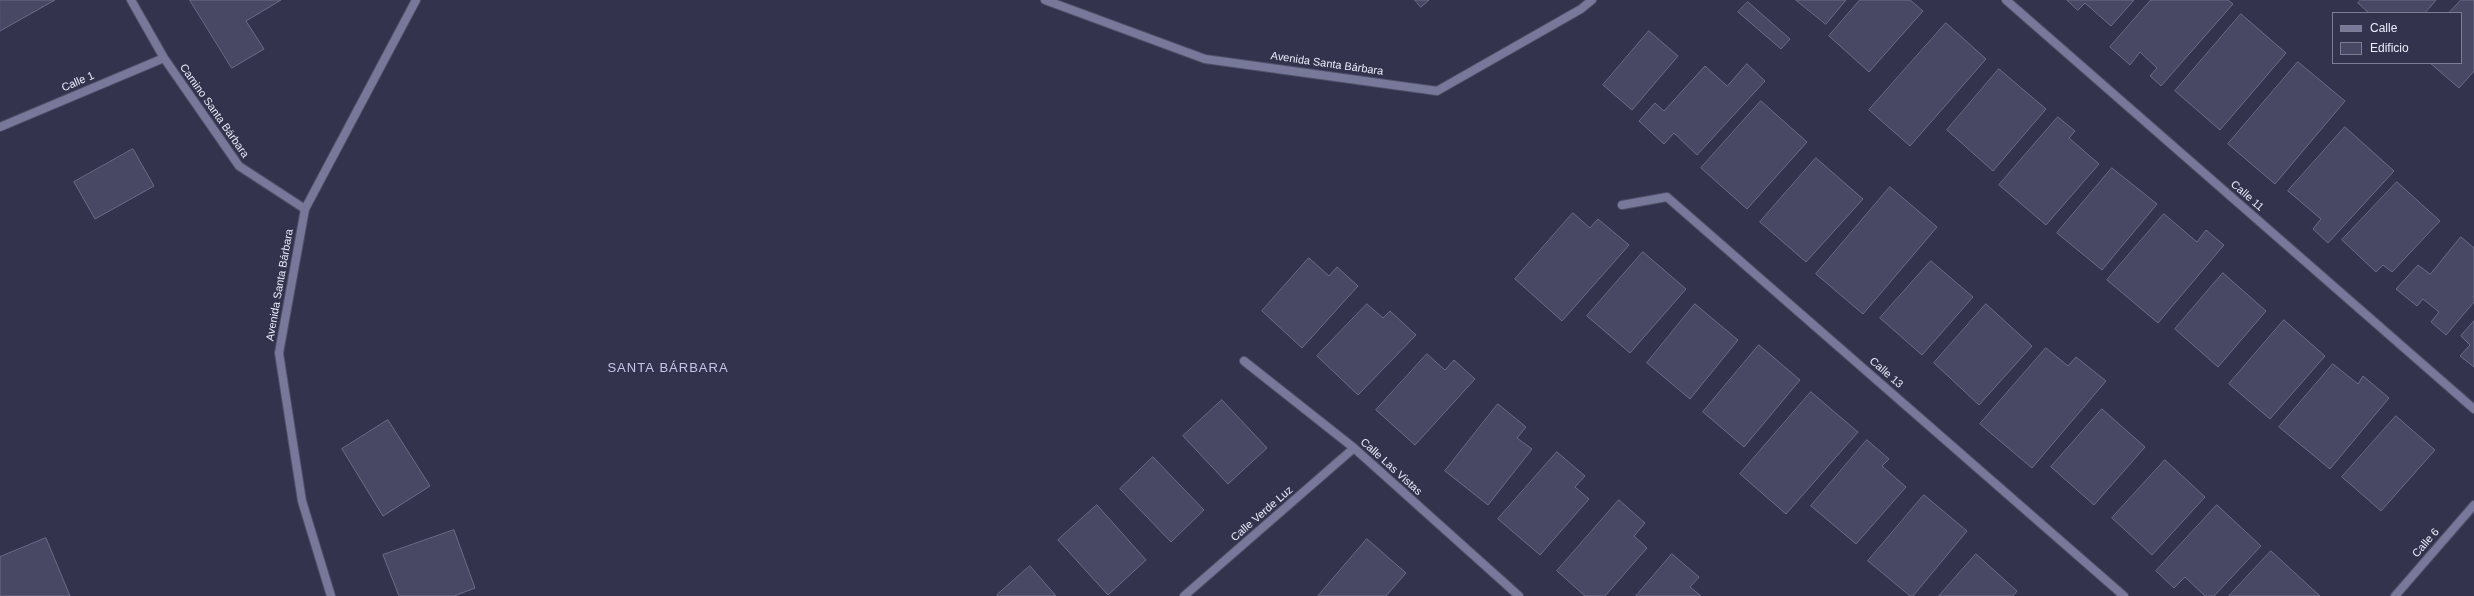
<!DOCTYPE html>
<html>
<head>
<meta charset="utf-8">
<style>
  body { margin:0 }
  #map { position:relative; width:2474px; height:596px; overflow:hidden; background:#33334d; font-family:Helvetica,sans-serif }
  canvas { display:block }
  .legend { position:absolute; left:2332px; top:12px; width:130px; height:52px; box-sizing:border-box; background:#33334d; border:1px solid #7d7d93; margin:0; padding:5px 7px; list-style:none; font-size:12px; color:#ebebfc }
  .legend li { display:flex; align-items:center; gap:8px; height:20px }
  .legend b { width:20px; border:1px solid #7d7d93 }
</style>
</head>
<body>
<div id="map">
<canvas width="2474" height="596"></canvas>
<ul class="legend">
<li><b style="height:5px;background:#77789a"></b>Calle</li>
<li><b style="height:11px;background:#484864"></b>Edificio</li>
</ul>
</div>
<script>
const ctx = document.querySelector('canvas').getContext('2d');
ctx.lineJoin = 'round';
function fillPath(path, color) { ctx.fillStyle = color; ctx.fill(path, 'evenodd'); }
function strokePath(path, color, width, dash) { ctx.strokeStyle = color; ctx.lineWidth = width; ctx.lineCap = dash ? 'butt' : 'round'; ctx.setLineDash(dash || []); ctx.stroke(path); }
function drawText(font, color, halo, rows, align = 'center') {
  ctx.font = font + ' Helvetica,sans-serif'; ctx.lineWidth = 3.5; ctx.setLineDash([]); ctx.textBaseline = 'middle'; ctx.strokeStyle = halo; ctx.fillStyle = color; for (const [text, x, y, turn = 0] of rows) {
    ctx.save(); ctx.translate(x, y); ctx.rotate((+turn || 0) * Math.PI / 180); ctx.textAlign = isNaN(turn) ? turn : align; if (halo) ctx.strokeText(text, 0, 0); ctx.fillText(text, 0, 0); ctx.restore();
  }
}
const building = new Path2D(`
  M0,0H55L0,31Z
  M190,0H281L246,21L264,49L232,68Z
  M1415,0H1429L1421,7Z
  M1796,0H1846L1826,24Z
  M1860,0H1910L1923,11L1869,72L1829,36Z
  M2067,0H2134L2111,26L2085,3L2078,10Z
  M2151,0H2228L2233,4L2161,86L2150,76L2157,68L2140,52L2130,65L2110,47Z
  M2361,0H2436L2425,13H2369L2358,3Z
  M2461,0H2474V71L2459,88L2430,63H2461V13H2449Z
  M1748,2L1790,39L1781,49L1738,12Z
  M2241,14L2286,53L2220,130L2175,91Z
  M1946,23L1986,59L1910,146L1869,110Z
  M1649,31L1678,56L1632,110L1603,85Z
  M2298,62L2345,101L2275,184L2228,144Z
  M1747,64L1765,81L1697,155L1674,133L1664,144L1639,121L1655,103L1664,111L1705,66L1727,86Z
  M1999,69L2046,109L1993,171L1947,130Z
  M1761,101L1807,142L1747,209L1701,168Z
  M2058,117L2075,131L2069,138L2099,164L2046,225L1999,185Z
  M2345,127L2394,171L2328,243L2313,229L2321,219L2288,191Z
  M133,149L154,186L95,219L74,182Z
  M1816,158L1863,199L1806,262L1760,222Z
  M2112,168L2157,204L2102,270L2057,233Z
  M2397,182L2440,221L2392,272L2383,265L2376,272L2342,240Z
  M1890,187L1937,227L1863,314L1816,274Z
  M1573,213L1590,228L1598,219L1629,245L1562,321L1515,279Z
  M2164,214L2197,242L2206,230L2224,245L2158,323L2107,280Z
  M2461,237L2474,248V302L2446,335L2431,322L2439,312L2423,299L2417,306L2396,289L2418,265L2430,274Z
  M1643,252L1686,289L1630,353L1587,316Z
  M1309,258L1329,276L1337,267L1358,286L1302,348L1262,311Z
  M1931,261L1973,297L1922,355L1880,318Z
  M2223,273L2266,311L2218,367L2175,329Z
  M1367,304L1383,318L1390,311L1416,335L1358,395L1317,356Z
  M1695,304L1738,340L1690,399L1647,363Z
  M1986,304L2032,346L1979,405L1934,363Z
  M2284,320L2325,356L2270,419L2229,384Z
  M2474,321V367L2460,356L2470,345L2461,336Z
  M1759,345L1800,380L1744,447L1703,412Z
  M2046,348L2068,366L2076,357L2106,381L2032,468L1980,424Z
  M1427,354L1445,370L1454,360L1475,379L1415,445L1376,410Z
  M2333,364L2358,384L2363,376L2389,398L2330,469L2279,427Z
  M1811,392L1858,432L1786,514L1740,474Z
  M1222,400L1267,448L1228,484L1183,436Z
  M1498,404L1526,427L1517,438L1532,449L1488,505L1445,471Z
  M2102,409L2145,447L2094,505L2051,467Z
  M2396,416L2435,450L2381,511L2342,477Z
  M388,420L430,486L383,516L342,449Z
  M1867,440L1889,459L1882,466L1906,487L1856,544L1811,506Z
  M1557,452L1585,476L1575,487L1589,499L1540,555L1498,519Z
  M1153,457L1204,510L1171,542L1120,489Z
  M2165,460L2205,497L2152,555L2112,518Z
  M1924,495L1967,531L1913,596H1910L1868,561Z
  M1619,500L1645,523L1634,536L1647,548L1605,596H1585L1557,571Z
  M1097,505L1146,560L1108,595L1058,540Z
  M2217,505L2261,546L2214,596H2205L2185,577L2174,588L2156,571Z
  M454,530L475,588L454,596H399L383,555Z
  M46,538L70,596H0V557Z
  M1367,539L1406,573L1386,596H1318Z
  M2271,551L2320,596H2229Z
  M1672,554L1699,577L1690,587L1701,596H1636Z
  M1976,554L2017,591L2013,596H1939Z
  M1030,566L1056,596H998L997,595Z`);
fillPath(building, '#484864');
strokePath(building, '#6b6c89', 1);
const minor = new Path2D(`
  M131,0L164,58L239,166L305,209
  M2006,0L2474,409
  M0,127L164,58
  M1622,205L1667,197L2124,596
  M1244,361L1354,448L1519,596
  M1184,596L1354,448
  M2395,596L2474,505`);
const tertiary = new Path2D(`
  M1045,0L1205,59L1437,91L1581,9L1592,0
  M331,596L302,501L279,353L305,209L416,0`);
strokePath(minor, '#505069', 10);
strokePath(tertiary, '#505069', 10);
strokePath(minor, '#77789a', 8);
strokePath(tertiary, '#77789a', 8);
drawText('11px', '#ebebfc', '#33334d', [
  ["Avenida Santa Bárbara",1327,64,8],
  ["Calle 1",78,82,-23],
  ["Camino Santa Bárbara",214,111,55],
  ["Calle 11",2247,196,41],
  ["Avenida Santa Bárbara",280,285,-80],
  ["Calle 13",1886,373,41],
  ["Calle Las Vistas",1391,467,42],
  ["Calle Verde Luz",1262,514,-41],
  ["Calle 6",2426,543,-49]
]);
ctx.letterSpacing = '1px';
drawText('13px', '#c5c6e7', '#33334d', [
  ["SANTA BÁRBARA",668,368]
]);
ctx.letterSpacing = '0px';
</script>
</body>
</html>
